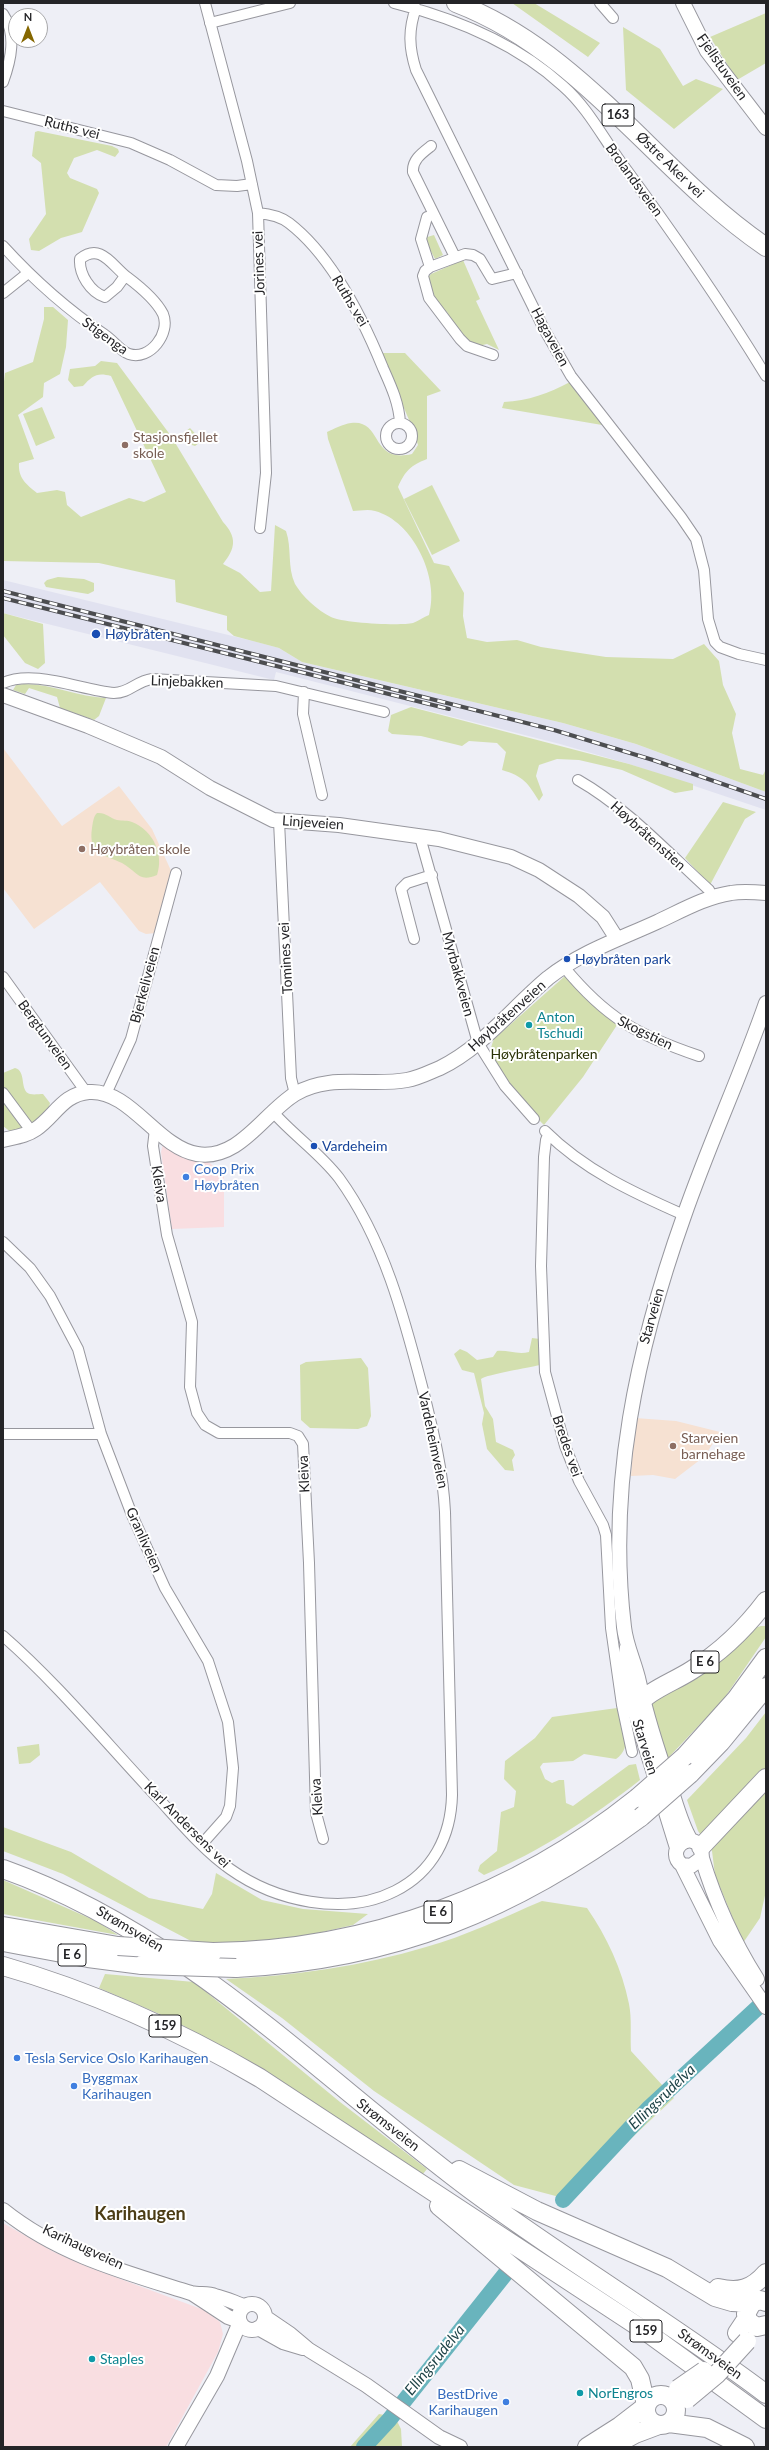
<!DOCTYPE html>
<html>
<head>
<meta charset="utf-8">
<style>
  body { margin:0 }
  #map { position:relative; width:769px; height:2450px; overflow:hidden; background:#eeeff6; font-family:Lato,sans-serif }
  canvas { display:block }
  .frame { position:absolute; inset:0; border:4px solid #242427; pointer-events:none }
  .north { position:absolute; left:8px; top:8px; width:40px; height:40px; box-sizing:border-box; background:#fff; border:1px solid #a7a7a9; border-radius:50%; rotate:0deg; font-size:11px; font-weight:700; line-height:16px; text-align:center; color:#242427 }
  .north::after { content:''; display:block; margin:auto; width:14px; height:18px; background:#856700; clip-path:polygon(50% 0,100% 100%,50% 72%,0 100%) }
</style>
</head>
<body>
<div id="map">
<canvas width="769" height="2450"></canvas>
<div class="frame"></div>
<div class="north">N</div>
</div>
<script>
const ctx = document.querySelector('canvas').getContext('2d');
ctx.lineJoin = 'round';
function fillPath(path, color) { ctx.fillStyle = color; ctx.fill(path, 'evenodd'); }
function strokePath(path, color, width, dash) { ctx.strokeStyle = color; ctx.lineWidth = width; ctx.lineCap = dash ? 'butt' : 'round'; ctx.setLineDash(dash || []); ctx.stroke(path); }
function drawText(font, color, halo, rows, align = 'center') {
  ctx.font = font + ' Lato,sans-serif'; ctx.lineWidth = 4; ctx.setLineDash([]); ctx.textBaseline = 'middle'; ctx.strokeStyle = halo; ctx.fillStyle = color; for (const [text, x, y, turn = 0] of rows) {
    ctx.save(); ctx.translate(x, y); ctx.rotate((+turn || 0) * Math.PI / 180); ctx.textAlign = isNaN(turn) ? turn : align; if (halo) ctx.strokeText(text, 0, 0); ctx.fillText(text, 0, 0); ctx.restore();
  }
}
fillPath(new Path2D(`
  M163,1144L210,1163L224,1177V1227L172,1229L161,1152Z
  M3,2223L54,2252L88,2267L204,2310L220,2322L223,2334L218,2352L166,2447H3Z`), '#f9dee1');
fillPath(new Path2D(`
  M3,580L257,642L279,648L302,662L563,723L636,744L766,792V810L629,764L560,744L276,672L274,680L3,613Z`), '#e1e2f0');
fillPath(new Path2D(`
  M3,748L62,826L119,786L152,829L173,875L156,933L146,934L139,931L100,882L34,929L3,888Z
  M635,1418L676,1421L720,1432L705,1456L675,1479L653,1475L631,1476Z`), '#f6e1d2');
fillPath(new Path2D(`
  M512,3H534L600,43L588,57Z
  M766,13V63L737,80L710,37Z
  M623,27L660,49L683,86L696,79L723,89L674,129L626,90Z
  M38,131L112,146L118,149L119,152L115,157L97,150L74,158L67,173L70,178L97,189L99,193L82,232L61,238L39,251L31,250L29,239L46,214L41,163L32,156L35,132Z
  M434,235L443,255L435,259L424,238Z
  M463,260L480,299L476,301L499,350L487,344L478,346L470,343L456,327L447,312L438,306L426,280L431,274Z
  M44,307H53L68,320L66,347L60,374L44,383L43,397L18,415L34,459L19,463C18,478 26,484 37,493L57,490L65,492L67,505L81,517L129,498L144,502L166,492L111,376C97,372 92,376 83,386L74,387L68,380L70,369L95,366L101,361L117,363L171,436L223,522C237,537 236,548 223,564L240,573L260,592L271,591L275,525L286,531C292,548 287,567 295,584C302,596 318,611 331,617C342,623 400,626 413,623C418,621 424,617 429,615C440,578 413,521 375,511C368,509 359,511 353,511L328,439L327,432C334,429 343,424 351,423C383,419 370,464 412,454L418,445C409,413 391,385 381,353H405L441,391L427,396V459C411,465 405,471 398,487L434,563L449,566L464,593L463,616L467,638L487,642L517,640L541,647L606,657L673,659L704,644L719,661L723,685L736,714L732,733L740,769L763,775L766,769V792L636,744L563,723L302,662L279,648L234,636L227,630V616L176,602L175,580L99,563L3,561V390L5,373L33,362L44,319Z
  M570,382L602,425L502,408L504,402C528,401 549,393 570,382Z
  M42,407L55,438L36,446L23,414Z
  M190,428L202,441L195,446L186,443L182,434Z
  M432,485L460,541L432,555L404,499Z
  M58,577L84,579L94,583V591L88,594L46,587L44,583L47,580Z
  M3,613L43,624L45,663L38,669L25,663L3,635Z
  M24,684C53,684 79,697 106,698L99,716L94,720L60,708L57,697L29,688L25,694L13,690L16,685Z
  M411,707L629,764L693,784V790L675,793L622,770L579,760L557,759L539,765L536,776L543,795L539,801C528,783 523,776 502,770L506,752L497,743L469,741L462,746L421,736L392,734L388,731L391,715Z
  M723,802L756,812L745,819L710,885L685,858Z
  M97,813C105,812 110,818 117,820C122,821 128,820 132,822C154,831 164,855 157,875C138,883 137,871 122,863C103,854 88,854 92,828C93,823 93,817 97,813Z
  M565,976L591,1003L617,1025L583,1077L544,1125C532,1113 494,1069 491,1054C490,1049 492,1044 494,1039Z
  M15,1068C27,1071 19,1091 30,1094C34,1095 39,1094 43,1094L50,1103C47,1119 26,1130 12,1133L3,1126V1073Z
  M532,1338L540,1339V1365C528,1368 488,1374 481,1379L485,1406L493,1419L496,1442L513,1450L515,1455L512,1460L514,1471L505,1470L487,1449L482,1424L484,1413L474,1373L462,1370L454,1354L460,1349L467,1352L477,1360L493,1357L497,1351C508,1350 518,1355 529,1352Z
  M361,1358L368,1368L371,1416L367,1426L358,1429L310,1428L301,1420L300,1365L306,1362Z
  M761,1626H766V1637L723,1700L668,1758L649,1702L754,1628Z
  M617,1708C623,1725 634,1747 616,1759L584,1754L573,1761L543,1763L540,1767L545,1779L552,1783L559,1780H564L566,1803L573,1806L629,1765L636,1764L640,1780C593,1817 539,1852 484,1875L478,1871L480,1865L497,1851L501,1812L514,1807L516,1791L504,1779L505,1761L535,1738L552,1717Z
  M766,1712V1891L760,1918L743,1943L715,1875L712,1851L698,1831L687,1800L746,1738Z
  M39,1744L40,1755L30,1763L19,1764L17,1747Z
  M3,1827L71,1852L149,1898L203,1909L212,1894L216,1873L262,1900L303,1909L368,1914L353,1925L283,1941L216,1943L191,1941L63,1874L3,1851Z
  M3,1880L96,1921L118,1935L3,1914Z
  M542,1901L587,1908C607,1937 622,1969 629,2004C632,2019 630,2036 631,2051L674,2098L567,2199L514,2185L374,2091L282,2018L226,1979C293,1976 363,1966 426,1947C466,1936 504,1917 542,1901Z
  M105,1974L194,1982L340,2102L427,2169L423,2174L262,2069L171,2019L99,1988Z
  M379,2414L395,2417L401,2429L402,2447H350Z`), '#d3dfaf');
strokePath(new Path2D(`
  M563,2200L648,2109L766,2000
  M364,2447L389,2420L506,2273`), '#69b4bd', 16);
const street = new Path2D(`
  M205,3L247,161L258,213L266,473L260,528
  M394,3C454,18 517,44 563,86C587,107 602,136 620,161C671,230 721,302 766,376
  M600,3L613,18
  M416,8C408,30 409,48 416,70L544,329L571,376L681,517L696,539L704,570L708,619L715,642L720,647L739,654L766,660
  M3,14C17,34 11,60 3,82
  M210,23L290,3
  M3,111L131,143L170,160L216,185L237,186L252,184
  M431,146C422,153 412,160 413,172L455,257
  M258,213C269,214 280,216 289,223C332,256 363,319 383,368C391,386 399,403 400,423
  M427,217L421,239L430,267
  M3,246C34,280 68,310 105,335C113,340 120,351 129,354C150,361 171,333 163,314C156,300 139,286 127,277C112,266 101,242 80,259C79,274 90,292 105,297L117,287L125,276
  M3,293L28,273
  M493,355L467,346L460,339L429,298L423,276L425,271L430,267L465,254L473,255L480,259L492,279L517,273
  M386 436a13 13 0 1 1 26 0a13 13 0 1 1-26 0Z
  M3,683C34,669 81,690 114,693C130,693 136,681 152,679L276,686L384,712
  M304,692L303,714L322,795
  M578,780C627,808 667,852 709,890L713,898
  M279,821L291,1078L295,1094
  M420,837L478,1043L505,1086L534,1119
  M414,939L401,889L407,883L432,875
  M564,967C606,1018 637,1035 699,1056
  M3,977L86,1092
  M3,1093L32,1132
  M106,1094L131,1039L176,873
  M155,1129L153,1146L167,1235L192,1322L190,1387L197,1413L205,1425L219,1433H290L298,1436L303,1444L309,1563L316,1813L323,1839
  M545,1131C584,1170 634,1193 684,1215
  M548,1135L546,1140L544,1157L541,1266L545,1372L565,1446L579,1481L603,1525L606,1535L611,1628L622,1705L632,1752
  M3,1242L30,1268L50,1296L78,1349L101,1434L132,1515L165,1588L208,1661L228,1722L233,1768L230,1806L226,1817L202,1844
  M3,1434H101
  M3,1636C58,1684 107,1744 157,1797C180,1822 203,1850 230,1869C275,1901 344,1917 395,1891C433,1872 451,1836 452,1795L445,1512C443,1470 433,1431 423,1390C404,1317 384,1240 339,1178C320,1153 293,1135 273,1112`);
const secondary = new Path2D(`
  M683,3L707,51L766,128
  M3,695L88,726L161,757L210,788L273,820L339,825L439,839L511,857L539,870L579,896L603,917L617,939
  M3,1140C15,1137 26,1136 36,1129C55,1116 63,1094 89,1092C130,1089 157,1147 197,1154C239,1161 264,1113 295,1094C330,1073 369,1087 407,1080C419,1078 430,1072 440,1068C483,1047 512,1008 548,978C581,952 620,939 657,922C681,911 705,897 731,893C742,891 755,892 766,893
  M627,1647L625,1660L634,1709L677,1848
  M690,1839C681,1824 676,1804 670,1786C658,1752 647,1718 639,1682C635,1663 626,1646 624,1627C607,1486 637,1348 684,1216C709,1144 741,1075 766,1003
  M702,1858C715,1901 733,1941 757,1979
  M682,1865L691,1866L702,1858L701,1847C688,1829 665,1852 682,1865L720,1941L766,2007
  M3,2210C59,2255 124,2272 191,2293C199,2295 208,2293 215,2296C225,2298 235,2303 244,2306
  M193,2294L228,2317L239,2321
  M239 2317a13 13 0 1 1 26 0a13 13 0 1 1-26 0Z
  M265,2317L290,2334L309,2350L366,2385L439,2437L460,2447
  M258,2328L283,2342L303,2348
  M176,2447L217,2376L240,2322`);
const highway = new Path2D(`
  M456,3C584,52 656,172 766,247
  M634,1709C648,1690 672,1683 692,1670C721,1652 745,1629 766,1601
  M685,1756L736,1699L766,1658
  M690,1774L721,1742L766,1687
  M701,1847L766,1778
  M3,1869C181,1932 315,2072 463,2184C561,2258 668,2320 766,2394
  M3,1926L118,1946
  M3,1942L88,1958L142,1965
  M213,1952C369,1950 516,1895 637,1798
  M3,1966C94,1992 178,2030 260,2078L648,2333L766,2419
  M236,1968C394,1960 515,1910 641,1817
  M459,2170L537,2211L667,2268L715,2297L732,2302L752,2303L760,2300L766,2302
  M439,2206L633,2367L640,2379L646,2405
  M718,2288C739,2293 752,2289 766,2273
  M752,2303L746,2314L749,2322L757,2327L766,2325
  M737,2333L747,2318
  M646 2410a15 15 0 1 1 30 0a15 15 0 1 1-30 0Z
  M669,2423L707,2428L745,2447
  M587,2447L620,2426L646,2406
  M611,2447L635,2434L659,2425`);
strokePath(street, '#97979e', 12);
strokePath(secondary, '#97979e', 16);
strokePath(highway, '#97979e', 20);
strokePath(street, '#fff', 10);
strokePath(secondary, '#fff', 14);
strokePath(highway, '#fff', 18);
const rail = new Path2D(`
  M3,591L554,730L653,760L766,799
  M3,598L449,709`);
strokePath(rail, '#4c4d50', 4);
strokePath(rail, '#fff', 2.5, [8]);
const highwayBridge = new Path2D(`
  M637,1798L685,1756
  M641,1817L690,1774
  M118,1946L213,1952
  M142,1965L236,1968
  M678,2389L704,2371
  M687,2399L717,2374L747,2341`);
strokePath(highwayBridge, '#97979e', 20, []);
strokePath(highwayBridge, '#fff', 18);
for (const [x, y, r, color] of [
  [125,445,4,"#8d6e63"],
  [96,634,5,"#1a4fb4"],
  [82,849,4,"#8d6e63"],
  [567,959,4,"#1a4fb4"],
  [529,1025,4,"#0f9aa8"],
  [314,1146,4,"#1a4fb4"],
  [186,1177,4,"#3f7fe0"],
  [673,1446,4,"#8d6e63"],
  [17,2058,4,"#3f7fe0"],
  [74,2086,4,"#3f7fe0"],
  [92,2359,4,"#0f9aa8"],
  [580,2393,4,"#0f9aa8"],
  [506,2402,4,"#3f7fe0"]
]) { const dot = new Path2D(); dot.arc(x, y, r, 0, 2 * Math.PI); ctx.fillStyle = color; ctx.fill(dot); strokePath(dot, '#fff', 1.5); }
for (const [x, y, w] of [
  [618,115,32],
  [705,1662,28],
  [438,1912,28],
  [72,1955,28],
  [165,2026,32],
  [646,2331,32]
]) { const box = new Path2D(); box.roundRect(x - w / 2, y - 11, w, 22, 3); ctx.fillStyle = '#fff'; ctx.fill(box); strokePath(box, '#242427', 1); }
drawText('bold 13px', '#242427', null, [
  ["163",618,115],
  ["E 6",705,1662],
  ["E 6",438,1912],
  ["E 6",72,1955],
  ["159",165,2026],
  ["159",646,2331]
]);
drawText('14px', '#242427', '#fff', [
  ["Fjellstuveien",722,67,55],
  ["Ruths vei",72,128,14],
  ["Østre Aker vei",670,165,44],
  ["Brolandsveien",634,180,54],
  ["Jorines vei",259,263,-92],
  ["Ruths vei",350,301,59],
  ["Stigenga",105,336,36],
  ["Hagaveien",550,337,62],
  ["Linjebakken",187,682,2],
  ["Linjeveien",313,823,4],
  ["Høybråtenstien",648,836,42],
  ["Tomines vei",286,958,-93],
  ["Myrbakkveien",458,974,75],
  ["Bjerkeliveien",145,985,-75],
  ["Høybråtenveien",507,1016,-42],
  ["Skogstien",645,1033,26],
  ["Bergtunveien",45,1035,54],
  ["Kleiva",159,1184,81],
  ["Starveien",652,1316,-74],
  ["Vardeheimveien",433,1440,78],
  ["Bredes vei",567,1446,71],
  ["Kleiva",304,1474,-93],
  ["Granliveien",144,1540,66],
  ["Starveien",645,1747,73],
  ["Kleiva",317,1797,-94],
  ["Karl Andersens vei",187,1825,45],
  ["Strømsveien",130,1929,31],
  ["Strømsveien",388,2125,38],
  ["Karihaugveien",83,2247,25],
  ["Strømsveien",710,2354,36]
]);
drawText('14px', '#785e54', '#fff', [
  ["Stasjonsfjellet",133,437],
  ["skole",133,453],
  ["Høybråten skole",90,849],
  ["Starveien",681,1438],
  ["barnehage",681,1454]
], 'left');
drawText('14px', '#164399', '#fff', [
  ["Høybråten",105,634],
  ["Høybråten park",575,959],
  ["Vardeheim",322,1146]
], 'left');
drawText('14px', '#0d838f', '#fff', [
  ["Anton",537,1017],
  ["Tschudi",537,1033],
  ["Staples",100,2359],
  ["NorEngros",588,2393]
], 'left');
drawText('14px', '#293105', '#fff', [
  ["Høybråtenparken",544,1054]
]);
drawText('14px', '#366cbe', '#fff', [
  ["Coop Prix",194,1169],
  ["Høybråten",194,1185],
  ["Tesla Service Oslo Karihaugen",25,2058],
  ["Byggmax",82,2078],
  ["Karihaugen",82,2094],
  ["BestDrive",498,2394,"right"],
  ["Karihaugen",498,2410,"right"]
], 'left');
drawText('italic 15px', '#1f4448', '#fff', [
  ["Ellingsrudelva",662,2097,-44],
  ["Ellingsrudelva",435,2360,-51]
]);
drawText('bold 18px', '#4c3d16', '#fff', [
  ["Karihaugen",140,2214]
]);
</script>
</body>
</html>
